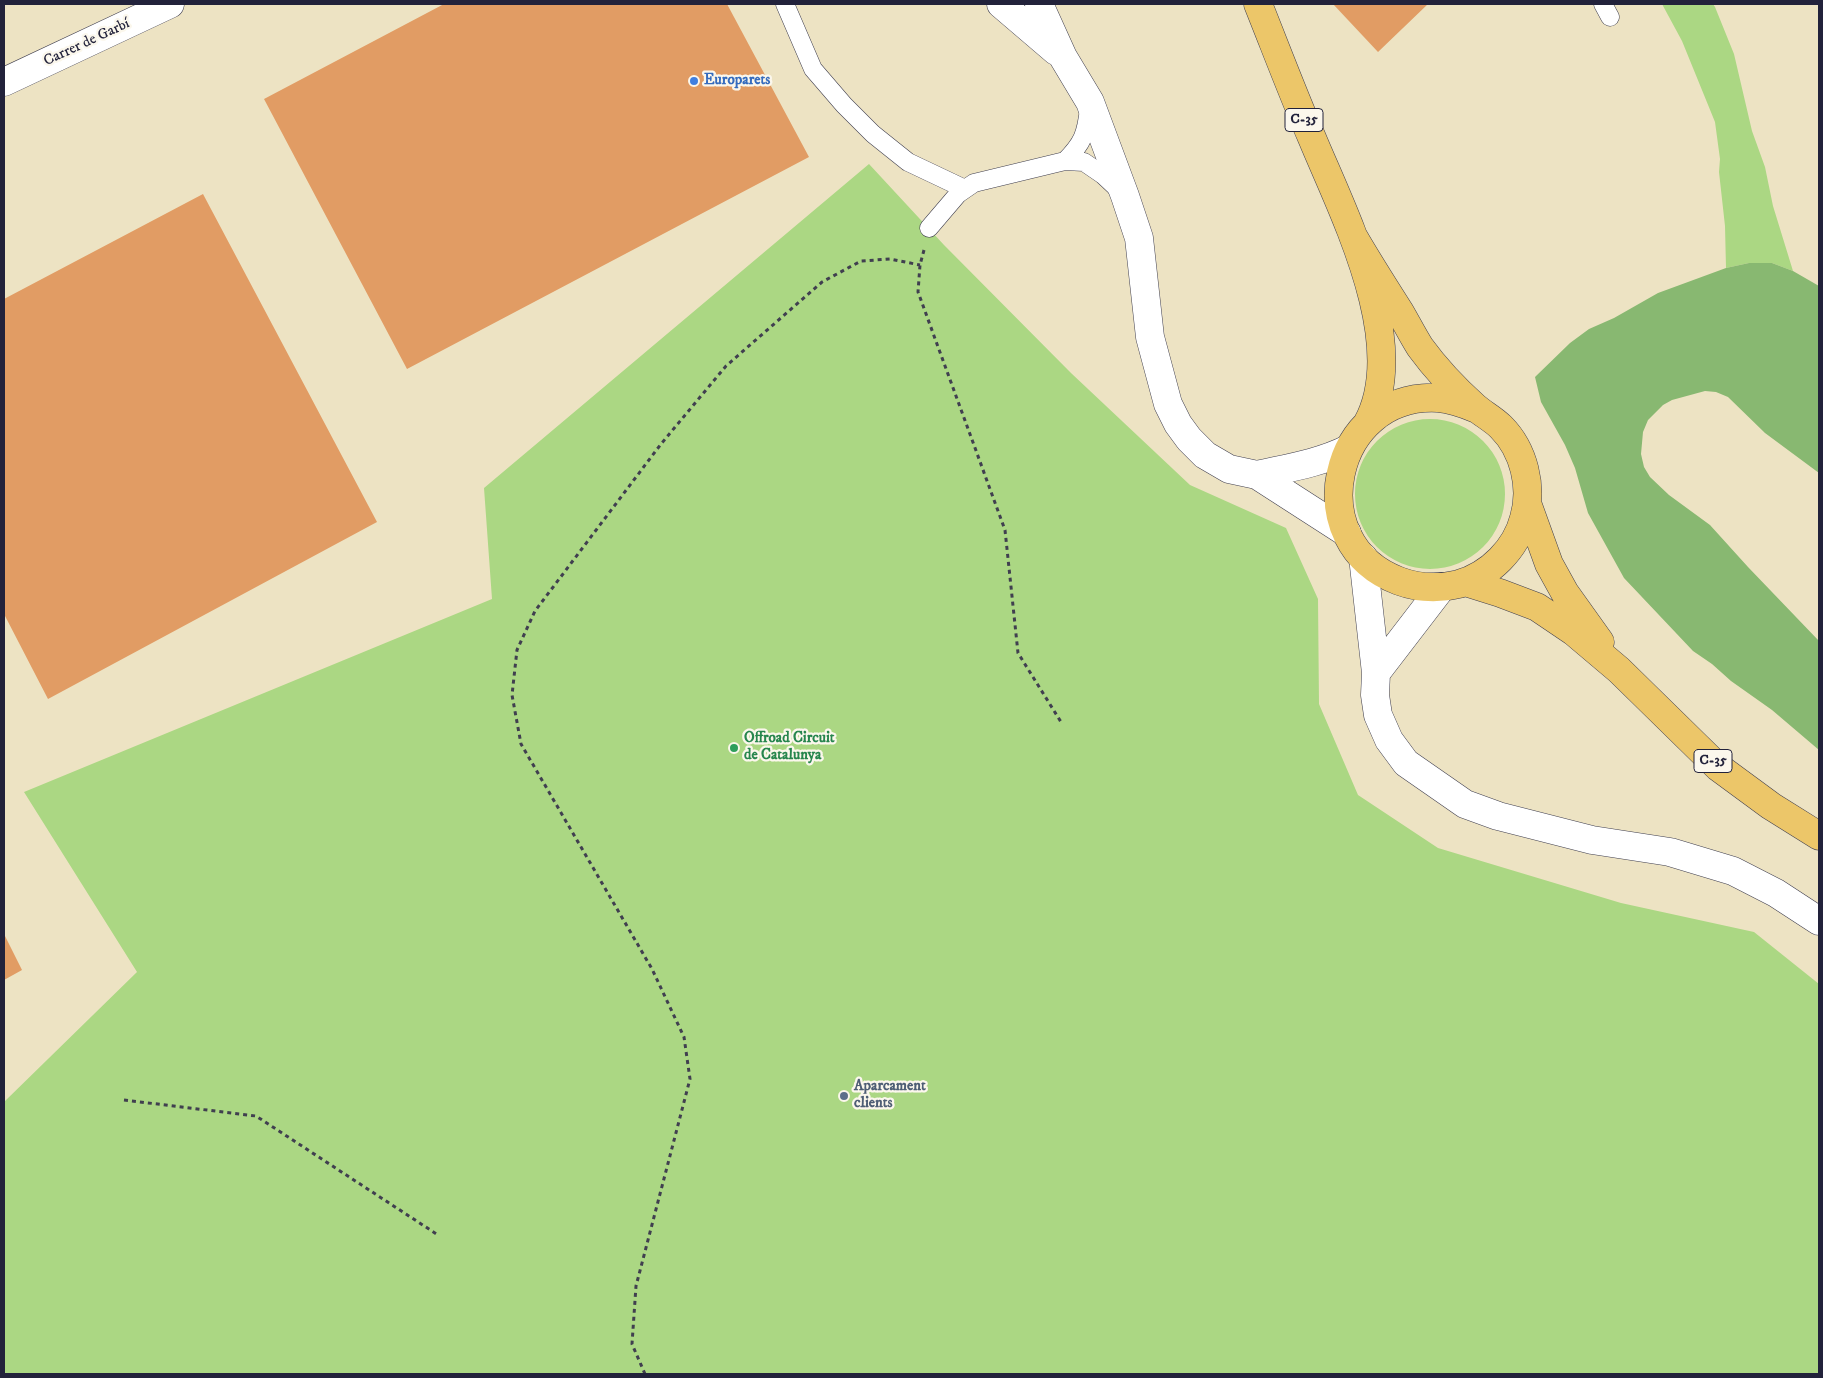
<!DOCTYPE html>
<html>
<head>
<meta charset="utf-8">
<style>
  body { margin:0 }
  #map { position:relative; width:1823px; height:1378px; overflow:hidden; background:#ede3c3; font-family:"IM FELL DW Pica",serif }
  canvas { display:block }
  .frame { position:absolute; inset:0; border:5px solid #22223b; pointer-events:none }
</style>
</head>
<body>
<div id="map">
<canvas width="1823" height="1378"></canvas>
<div class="frame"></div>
</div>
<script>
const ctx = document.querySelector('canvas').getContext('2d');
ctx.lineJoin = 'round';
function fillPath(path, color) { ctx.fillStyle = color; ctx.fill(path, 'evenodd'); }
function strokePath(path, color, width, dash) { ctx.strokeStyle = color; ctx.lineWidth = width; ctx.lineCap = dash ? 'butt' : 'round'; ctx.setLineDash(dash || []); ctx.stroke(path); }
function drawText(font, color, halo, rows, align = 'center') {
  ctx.font = font + ' "IM FELL DW Pica",serif'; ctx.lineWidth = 4.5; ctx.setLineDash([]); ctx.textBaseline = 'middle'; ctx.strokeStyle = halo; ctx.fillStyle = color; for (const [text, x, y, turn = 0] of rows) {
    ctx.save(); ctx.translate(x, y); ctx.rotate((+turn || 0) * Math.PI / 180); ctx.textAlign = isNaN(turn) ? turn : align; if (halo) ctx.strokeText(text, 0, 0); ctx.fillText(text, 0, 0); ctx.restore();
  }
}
fillPath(new Path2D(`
  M1662,4H1713L1715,7L1734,54L1752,131L1765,167L1773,206L1793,271L1772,263H1749L1726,268L1725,226L1719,172L1720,159L1715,122L1682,41Z
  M869,164L944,245L1071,373L1190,485L1286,528L1318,599L1319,704L1358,795L1438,848L1621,903L1754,932L1819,984V1374H4V1102L137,972L24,792L492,599L484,488Z
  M1355 494a75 75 0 1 1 150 0a75 75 0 1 1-150 0Z`), '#abd783');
fillPath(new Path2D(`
  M1749,263H1772L1793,271L1819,286V473L1765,433L1728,397L1716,392L1705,391L1672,400L1663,405L1648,420L1643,432L1641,454L1644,467L1650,477L1669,495L1710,525L1748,567L1819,641V750L1772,710L1731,681L1712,664L1693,651L1624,578L1588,513L1575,468L1565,445L1541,402L1535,377L1570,343L1589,329L1614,318L1658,293L1726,268Z`), '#88b871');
fillPath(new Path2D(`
  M444,4H727L809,157L407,369L264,99Z
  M1333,4H1428L1378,52Z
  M203,194L377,522L48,699L4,614V299Z
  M4,934L22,970L4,980Z`), '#e19c64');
const service = new Path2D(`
  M785,4L813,69L844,105L873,134L908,162L965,189
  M1603,4L1610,17
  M1065,161C1083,143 1086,134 1089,109
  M929,228L958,194L974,183L1065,161L1084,162L1103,175L1119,190`);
const minor = new Path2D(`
  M1001,4L1056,51
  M1039,4L1063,57L1090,102L1125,196L1139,238L1150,337L1168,404L1178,424L1189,439L1205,455L1229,469L1257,475L1347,533
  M4,82L170,4
  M1257,475C1288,468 1320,463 1348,449`);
const tertiary = new Path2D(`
  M1363,557L1376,673L1375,695L1378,715L1389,740L1406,763L1465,804L1498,816L1592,840L1670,852L1733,871L1776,893L1819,921
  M1376,673L1442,587`);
const trunk = new Path2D(`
  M1258,4C1276,49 1293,94 1312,138C1344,215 1411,344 1367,424
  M1353,236C1368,262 1384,287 1400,312C1407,324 1413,336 1420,347C1436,369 1455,389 1475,407C1483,414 1493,419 1501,427C1524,450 1533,487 1524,518C1516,549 1490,575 1459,584C1438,589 1418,588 1399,581C1299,544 1331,392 1438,398C1452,399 1465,404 1477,409
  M1527,503L1549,564L1565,593L1600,642
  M1465,582L1500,593L1537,607L1574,632L1619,670L1718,767L1771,806L1819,836`);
strokePath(service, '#403f4f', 19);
strokePath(minor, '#403f4f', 29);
strokePath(tertiary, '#403f4f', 29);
strokePath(trunk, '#403f4f', 29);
strokePath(new Path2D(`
  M924,250L920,265L918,292L1005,530L1018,653L1061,722
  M124,1100L256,1116L438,1235
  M645,1374L632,1344L636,1286L690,1079L684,1037L652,969L521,744L512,695L517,650L535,611L661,444L726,366L822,282L861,261L890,259L920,265`), '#403f4f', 3, [4, 4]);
strokePath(service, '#fff', 18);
strokePath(minor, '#fff', 28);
strokePath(tertiary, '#fff', 28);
strokePath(trunk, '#ecc669', 28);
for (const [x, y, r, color] of [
  [694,81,5,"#3f7fe0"],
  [734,748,5,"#2e9e5b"],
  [844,1096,5,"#5c6f8a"]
]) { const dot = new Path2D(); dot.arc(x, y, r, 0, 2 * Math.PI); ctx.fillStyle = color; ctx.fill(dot); strokePath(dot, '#fbf7ec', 2); }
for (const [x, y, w] of [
  [1304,120,38],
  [1713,761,38]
]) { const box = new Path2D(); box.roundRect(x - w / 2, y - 11.5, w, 23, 4); ctx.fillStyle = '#fbf7ec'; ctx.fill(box); strokePath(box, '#22223b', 1); }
drawText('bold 14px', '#22223b', null, [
  ["C-35",1304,120],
  ["C-35",1713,761]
]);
drawText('15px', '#22223b', '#fbf7ec', [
  ["Carrer de Garbí",87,43,-25]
]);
drawText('bold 15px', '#366cbe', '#fbf7ec', [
  ["Europarets",704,81]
], 'left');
drawText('bold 15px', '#27864d', '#fbf7ec', [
  ["Offroad Circuit",744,739],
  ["de Catalunya",744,756]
], 'left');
drawText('bold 15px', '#4e5e75', '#fbf7ec', [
  ["Aparcament",854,1087],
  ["clients",854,1104]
], 'left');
</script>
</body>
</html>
